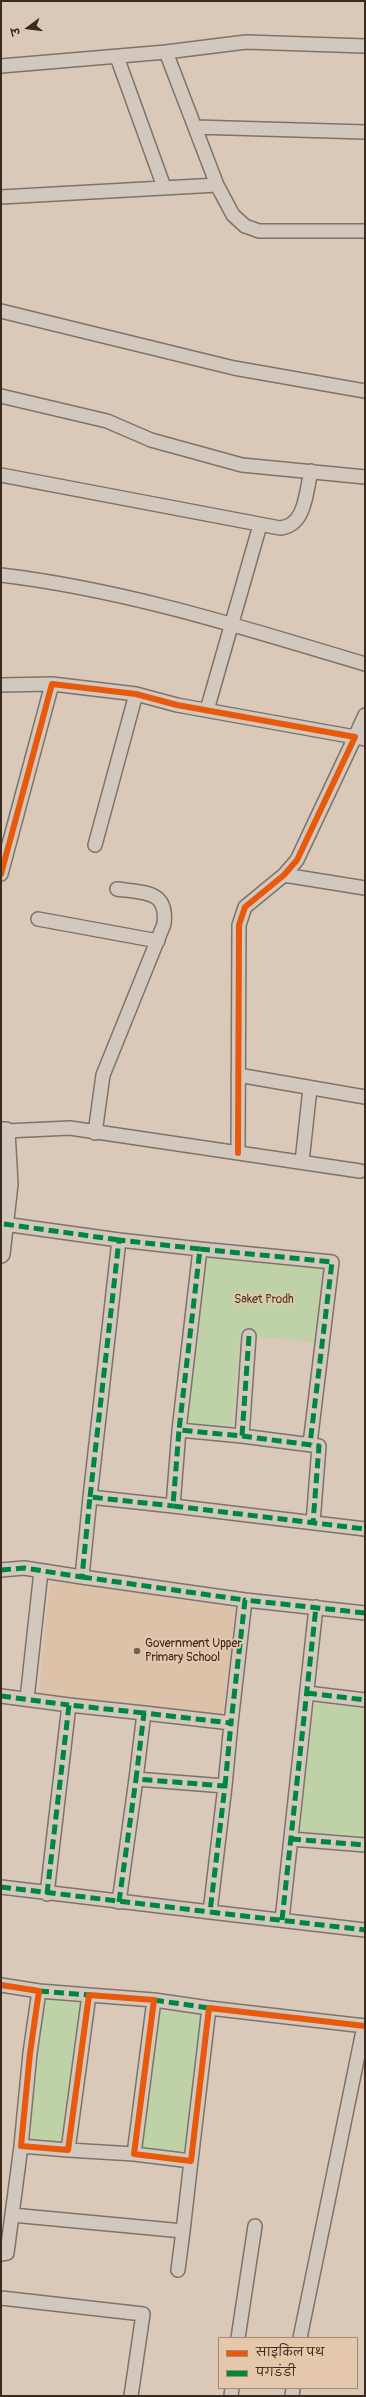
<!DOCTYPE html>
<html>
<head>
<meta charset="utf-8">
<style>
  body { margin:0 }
  #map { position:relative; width:366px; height:2397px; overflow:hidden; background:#dac9b8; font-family:Pangolin,"Playpen Sans Deva",sans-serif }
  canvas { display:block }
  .frame { position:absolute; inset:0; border:2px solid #3b2a1e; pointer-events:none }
  .legend { position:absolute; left:218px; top:2337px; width:140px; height:52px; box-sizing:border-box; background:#e5c8ac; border:1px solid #a18973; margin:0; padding:5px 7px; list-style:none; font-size:12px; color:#3b2a1e }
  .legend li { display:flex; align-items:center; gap:8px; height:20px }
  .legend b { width:20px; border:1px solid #a18973 }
  .north { position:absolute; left:8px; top:8px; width:40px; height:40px; -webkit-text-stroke:3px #e5c8ac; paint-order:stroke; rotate:255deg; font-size:11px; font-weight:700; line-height:16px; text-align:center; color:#3b2a1e }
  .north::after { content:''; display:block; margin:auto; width:14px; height:18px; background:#3b2a1e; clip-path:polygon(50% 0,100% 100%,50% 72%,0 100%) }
</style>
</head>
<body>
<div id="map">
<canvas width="366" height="2397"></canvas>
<div class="frame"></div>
<ul class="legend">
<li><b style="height:5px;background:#e8590c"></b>साइकिल पथ</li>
<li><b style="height:5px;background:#00873e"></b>पगडंडी</li>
</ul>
<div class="north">उ</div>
</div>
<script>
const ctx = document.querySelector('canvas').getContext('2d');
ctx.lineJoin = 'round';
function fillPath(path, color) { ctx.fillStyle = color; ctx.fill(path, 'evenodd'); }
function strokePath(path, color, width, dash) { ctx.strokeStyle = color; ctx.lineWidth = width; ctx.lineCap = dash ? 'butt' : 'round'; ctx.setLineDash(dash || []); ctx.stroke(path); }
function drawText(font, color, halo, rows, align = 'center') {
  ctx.font = font + ' Pangolin,sans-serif'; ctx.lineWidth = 3.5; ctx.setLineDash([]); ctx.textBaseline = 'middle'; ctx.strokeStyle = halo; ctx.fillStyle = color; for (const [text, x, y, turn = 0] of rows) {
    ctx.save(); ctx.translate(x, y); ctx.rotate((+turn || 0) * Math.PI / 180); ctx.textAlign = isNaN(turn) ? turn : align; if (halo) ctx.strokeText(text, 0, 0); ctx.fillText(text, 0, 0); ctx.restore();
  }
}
fillPath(new Path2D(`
  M50,1580L236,1608L223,1715L39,1694Z`), '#dcc2a9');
fillPath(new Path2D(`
  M205,1256L326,1268L322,1343L240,1335L232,1430L185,1425Z
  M315,1703L365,1708V1837L298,1833Z
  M44,1999L83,2001L63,2144L26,2141Z
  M158,2011L204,2012L187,2155L140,2151Z`), '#bed1a7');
const minor = new Path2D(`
  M166,52L217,185L233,215L245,226L259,231H365
  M117,57L164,187
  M1,66L166,52L246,42L365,46
  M195,127L365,132
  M1,197L217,185
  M1,311L234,368L365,391
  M1,396L107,421L151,440L242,465L365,477
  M1,475L280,528C306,526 306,491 311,471
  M1,575C126,590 245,628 365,664
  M1,685L52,684
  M207,710L260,525
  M365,715L355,737L365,739
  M95,845L136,694
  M1,874L52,684L136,694L177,705L355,737L297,860L284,875L245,907L239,925L238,1153
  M284,875L365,888
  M38,919L158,941
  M238,1075L365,1097
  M6,1131L70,1128L360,1171
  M95,1133L103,1075L164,924C168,890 144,893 117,889
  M302,1162L310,1088
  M4,1224L119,1240
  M200,1249L332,1262L310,1444
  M249,1336L242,1436L179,1430L173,1506L365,1529
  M242,1436L319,1446L313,1523
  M90,1497L119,1240L200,1249L179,1430
  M1,1570L24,1568L82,1577L90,1497L173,1506
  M82,1577L245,1600
  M365,1613L245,1600L231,1723L144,1713L136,1779L225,1786L210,1912L365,1930
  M307,1693L365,1700
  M1,1696L69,1705
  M27,1699L41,1571
  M225,1786L231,1723
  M291,1839L365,1845
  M1,1887L210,1912
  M47,1894L69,1705L144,1713
  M119,1902L136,1779
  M282,1920L316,1607
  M1,1985L39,1991L30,2053L21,2146L68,2150L89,1995L154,2000L134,2154L191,2161L209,2008L365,2026
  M39,1991L89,1995
  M154,2000L209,2008
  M68,2150L134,2154
  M12,2215L183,2231L178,2270
  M183,2231L191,2161
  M1,2254L7,2253L21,2146
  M1,2298L143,2314L131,2396
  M238,2338L255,2226
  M300,2338L364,2026
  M231,2396L232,2388
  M292,2396L293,2388`);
const tertiary = new Path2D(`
  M1,1131H6L9,1184L1,1254`);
strokePath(minor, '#7e7368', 16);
strokePath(tertiary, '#7e7368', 20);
strokePath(minor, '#d3c8be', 13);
strokePath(tertiary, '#d3c8be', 17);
strokePath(new Path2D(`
  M4,1224L119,1240
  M200,1249L332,1262L310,1444
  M249,1336L242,1436L179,1430L173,1506L365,1529
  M242,1436L319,1446L313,1523
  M90,1497L119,1240L200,1249L179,1430
  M1,1570L24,1568L82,1577L90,1497L173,1506
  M82,1577L245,1600
  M365,1613L245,1600L231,1723L144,1713L136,1779L225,1786L210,1912L365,1930
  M307,1693L365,1700
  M1,1696L69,1705
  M225,1786L231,1723
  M291,1839L365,1845
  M1,1887L210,1912
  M47,1894L69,1705L144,1713
  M119,1902L136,1779
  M282,1920L316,1607
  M39,1991L89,1995
  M154,2000L209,2008`), '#00873e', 5, [10, 5]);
strokePath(new Path2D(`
  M1,874L52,684L136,694L177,705L355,737L297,860L284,875L245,907L239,925L238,1153
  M1,1985L39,1991L30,2053L21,2146L68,2150L89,1995L154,2000L134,2154L191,2161L209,2008L365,2026`), '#e8590c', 6);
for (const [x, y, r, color] of [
  [137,1651,4,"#736254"]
]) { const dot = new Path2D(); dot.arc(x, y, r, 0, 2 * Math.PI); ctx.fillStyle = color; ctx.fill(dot); strokePath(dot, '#e5c8ac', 1.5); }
drawText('12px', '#463b2a', '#e5c8ac', [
  ["Saket Prodh",264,1300]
]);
drawText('12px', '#3b2a1e', '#e5c8ac', [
  ["Government Upper",145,1644],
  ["Primary School",145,1658]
], 'left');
</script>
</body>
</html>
